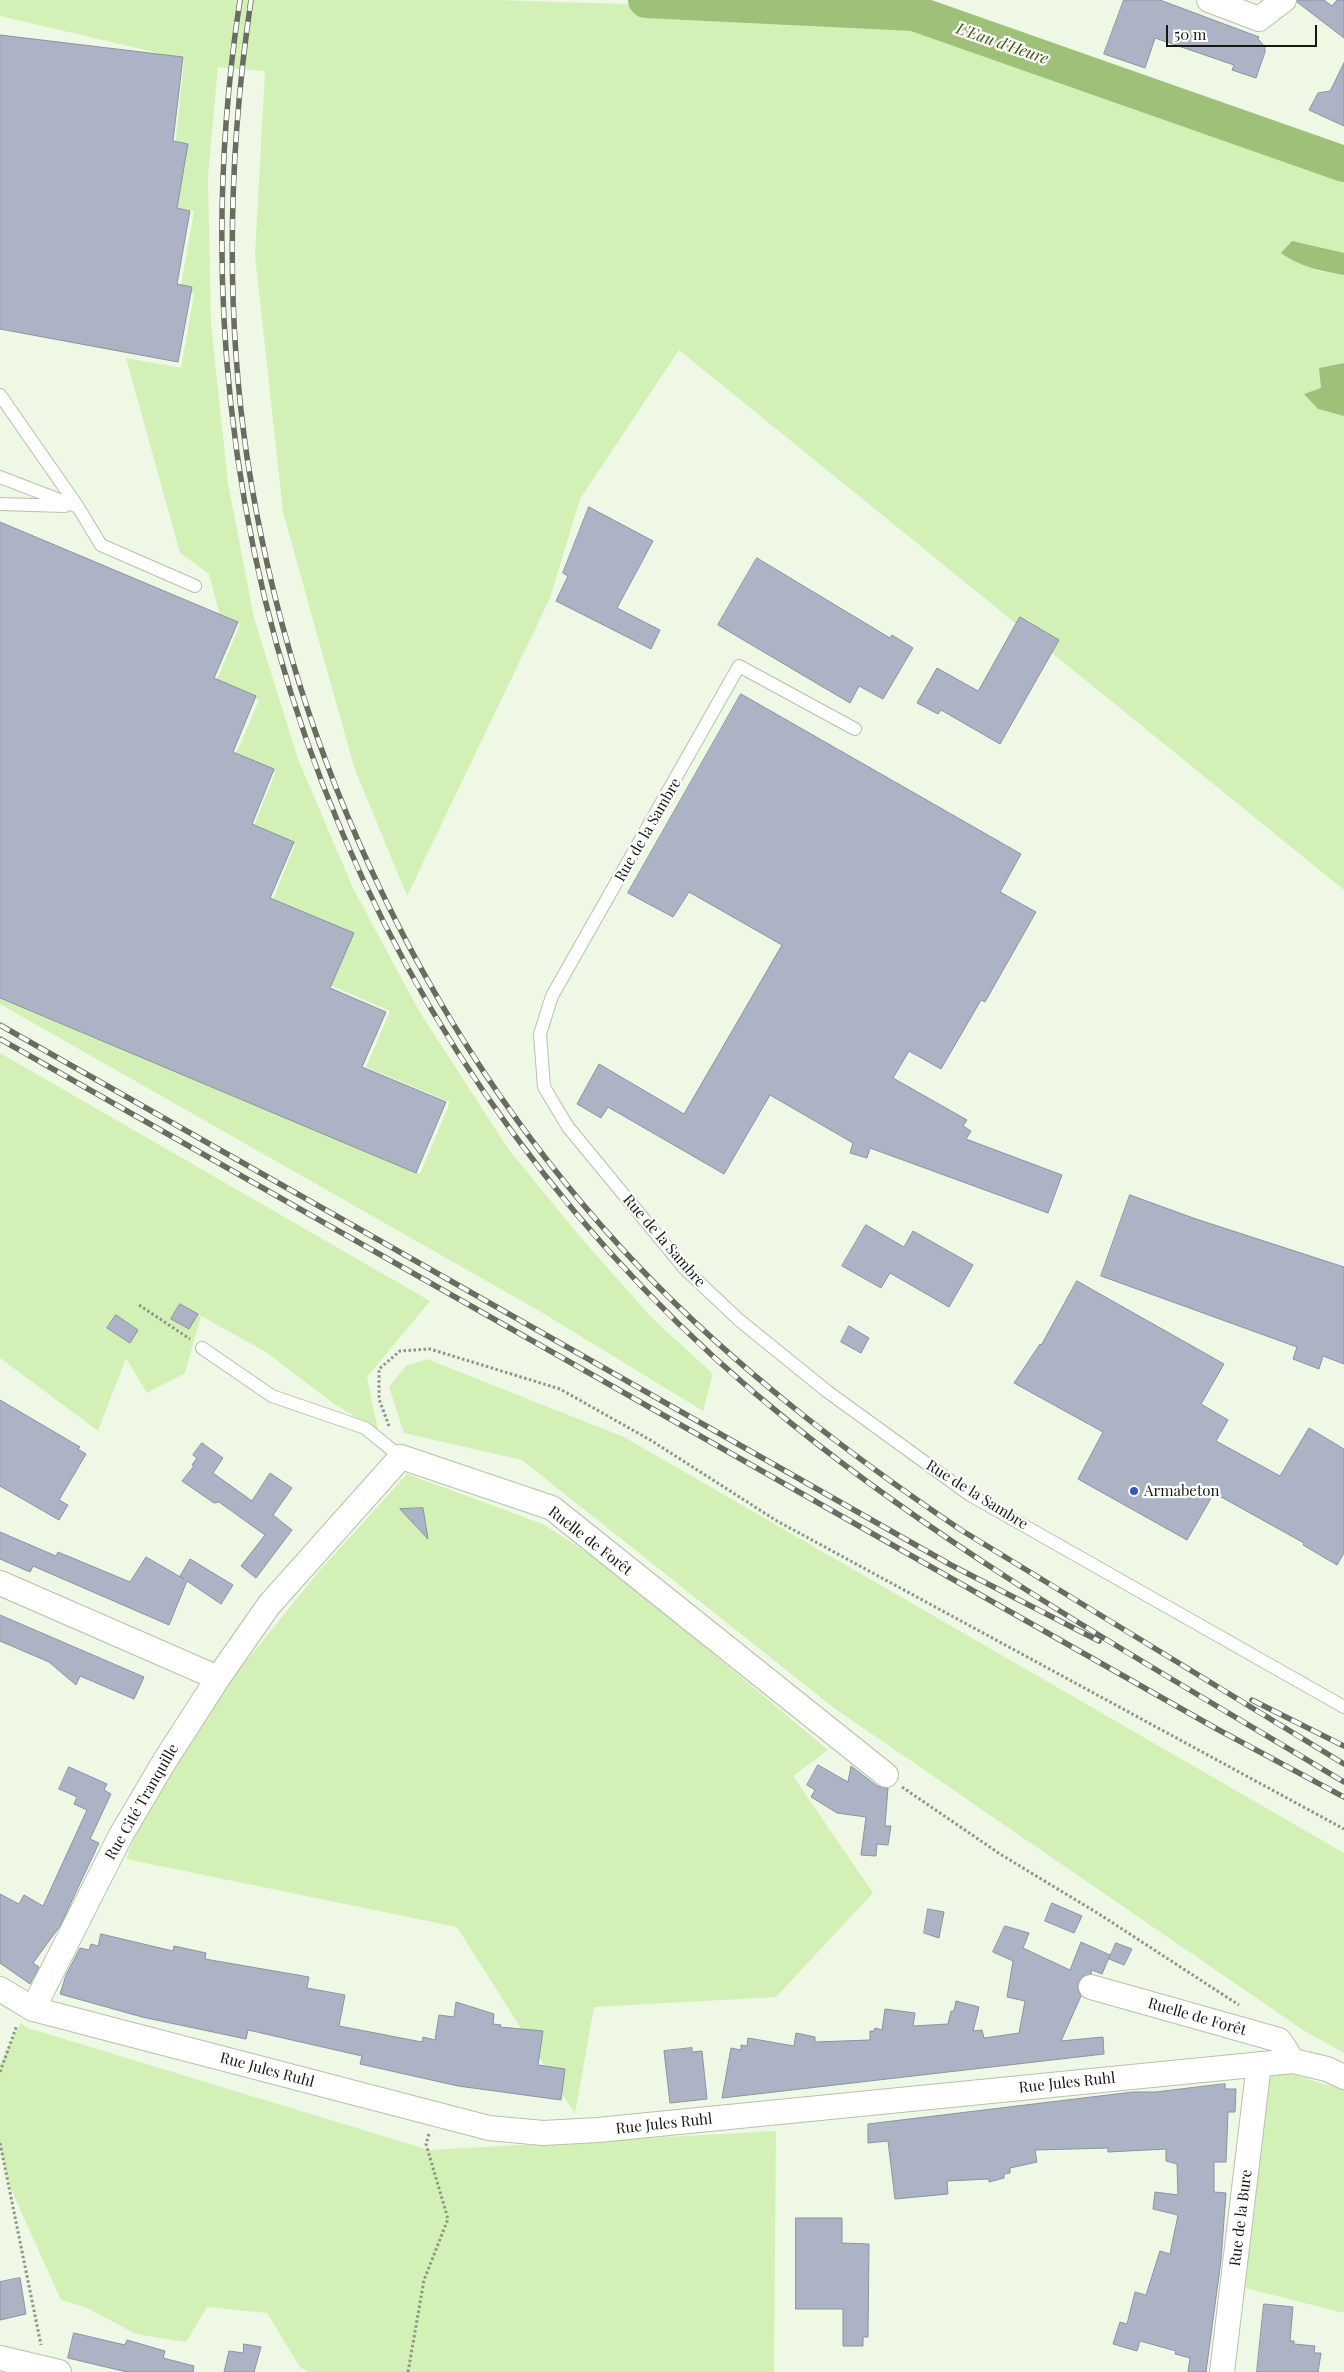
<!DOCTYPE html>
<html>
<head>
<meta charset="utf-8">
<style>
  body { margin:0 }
  #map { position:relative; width:1344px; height:2372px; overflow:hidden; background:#eef8e5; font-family:"Playfair Display",serif }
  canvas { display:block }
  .scale { position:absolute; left:1166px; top:25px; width:151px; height:22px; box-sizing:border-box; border:2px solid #151912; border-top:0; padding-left:6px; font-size:15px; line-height:18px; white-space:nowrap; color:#151912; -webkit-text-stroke:4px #fff; paint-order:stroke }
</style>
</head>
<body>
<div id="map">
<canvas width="1344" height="2372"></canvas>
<div class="scale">50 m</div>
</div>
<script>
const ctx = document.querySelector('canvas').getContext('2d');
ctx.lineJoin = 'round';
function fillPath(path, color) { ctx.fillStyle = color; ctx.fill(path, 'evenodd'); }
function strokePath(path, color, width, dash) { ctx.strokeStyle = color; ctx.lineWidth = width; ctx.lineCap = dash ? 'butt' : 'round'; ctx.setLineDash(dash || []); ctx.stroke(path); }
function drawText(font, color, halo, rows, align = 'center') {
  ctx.font = font + ' "Playfair Display",serif'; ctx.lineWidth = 4.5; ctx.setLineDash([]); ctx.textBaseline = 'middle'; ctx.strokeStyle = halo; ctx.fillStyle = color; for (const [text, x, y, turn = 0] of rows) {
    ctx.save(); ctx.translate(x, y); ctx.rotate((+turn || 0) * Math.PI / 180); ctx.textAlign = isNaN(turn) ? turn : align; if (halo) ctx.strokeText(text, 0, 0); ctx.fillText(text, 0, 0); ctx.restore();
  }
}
fillPath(new Path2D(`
  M0,0H496L914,13L1051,61L1344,154V253L1332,251L1315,270L1344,275V363L1320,368L1321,388L1305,394L1318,409L1344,416V890L679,350L580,499L550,598L407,896L354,767L283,512L255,255L265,71L218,67L208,176L211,324L228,483L254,618L298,759L353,888L419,1011L509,1150L582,1239L652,1318L713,1374L703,1411L541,1312L0,1004V999L420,1174L450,1102L366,1067L390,1011L330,985L272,901L295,845L253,828L275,773L235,756L259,700L216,682L240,624L220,615L209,574L180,553L126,358L181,368L194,294L180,291L194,211L164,205L175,147L184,59L0,16Z
  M0,1053L430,1301L367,1377L378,1430L334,1404L266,1352L201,1316L185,1373L147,1393L126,1358L98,1431L0,1358Z
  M427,1359L624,1437L1344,1853V2053L1303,2030L834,1708L522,1460L404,1433L389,1387L406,1366Z
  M407,1474L543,1524L612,1569L828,1750L793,1776L873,1893L776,1997L594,2007L575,2114L457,1927L126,1859L164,1762L321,1569Z
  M21,2023L28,2028L429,2150L776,2131L774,2372H309L300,2367L267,2313L207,2307L186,2342L136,2334L85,2307L61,2300L11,2189L0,2148V2064Z
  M1259,2064L1344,2090V2313L1233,2285Z`), '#d3f1b6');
fillPath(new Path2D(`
  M1292,241L1344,253V275C1321,271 1300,267 1281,253Z
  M1344,363V416L1318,409L1304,394L1321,388L1319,368Z`), '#9ec079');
strokePath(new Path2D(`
  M646,0L914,13L1344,164`), '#9ec079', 36);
const building = new Path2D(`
  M1124,0H1160L1259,37L1258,39L1265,47V52L1256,78L1232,70L1234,65L1155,38L1145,68L1104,54Z
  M1297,0H1324L1332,6L1337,0H1344V38L1297,2Z
  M0,35L183,57L173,141L188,144L177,208L190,211L177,284L192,287L178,362L0,329Z
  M1344,63V126L1309,110L1318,93L1330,91Z
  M589,507L653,541L617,608L660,630L651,649L556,601L568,576L563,573Z
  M0,522L238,622L214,678L256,696L233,752L274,769L252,824L294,842L270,898L354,933L330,988L386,1012L362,1067L446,1102L416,1173L0,998Z
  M757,558L890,638L892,635L913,648L883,699L859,686L850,703L718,625Z
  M1020,617L1059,640L1000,744L941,710L938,714L917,703L937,668L978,691Z
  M741,694L1021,854L1000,892L1036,912L985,1002L981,1000L941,1069L909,1051L893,1078L967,1120L963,1126L971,1131L966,1139L1062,1175L1048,1213L870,1148L867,1158L850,1153L853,1143L770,1095L724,1174L608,1107L601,1118L577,1104L599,1064L684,1114L782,945L689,892L673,917L628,893Z
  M1130,1195L1196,1219L1344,1267V1364L1323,1356L1319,1369L1293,1359L1297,1347L1101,1276Z
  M866,1225L904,1247L913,1231L973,1265L949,1307L890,1273L881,1288L842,1266Z
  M1077,1281L1224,1364L1201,1404L1228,1420L1216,1441L1280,1476L1309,1428L1344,1449V1553L1337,1565L1303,1545L1304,1543L1214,1493L1187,1540L1078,1479L1103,1432L1014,1383L1040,1344L1041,1345Z
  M180,1304L198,1314L189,1329L171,1319Z
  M116,1315L138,1330L130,1343L107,1328Z
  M849,1326L869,1338L861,1353L841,1342Z
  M0,1400L80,1447L78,1449L86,1454L59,1500L68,1505L59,1520L0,1486Z
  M202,1443L223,1458L213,1473L252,1501L270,1473L292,1488L273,1515L292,1530L256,1578L241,1566L265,1535L219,1502L214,1503L182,1481L194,1466L192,1465L197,1458L193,1455Z
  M423,1508L428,1539L400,1509Z
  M0,1532L56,1556L58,1552L130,1582L146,1557L184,1579L180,1576L190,1559L233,1585L221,1604L187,1581L169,1625L33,1566L30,1572L0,1559Z
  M0,1615L144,1677L134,1699L80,1676L76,1685L49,1662L0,1641Z
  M818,1765L848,1782L851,1766L877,1786L888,1788L885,1826H891L888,1845L877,1844L876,1856L861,1855L866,1817L837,1813L811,1797L815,1790L807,1785Z
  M69,1767L107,1784L104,1790L111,1794L90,1839L99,1843L60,1926L33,1963L39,1967L30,1984L0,1963V1894L19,1904L24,1895L43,1906L87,1810L74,1804L77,1797L59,1789Z
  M1052,1903L1082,1916L1074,1933L1045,1921Z
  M928,1909L944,1912L939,1938L924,1933Z
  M1005,1926L1029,1933L1023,1948L1070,1970L1081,1942L1110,1955L1102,1974L1092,1970L1091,1974L1082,1977L1078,1983V1990L1081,1996L1061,2041L1103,2037L1104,2054L722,2098L731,2048L741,2050V2045L747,2046L748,2038L794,2046L796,2033L815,2037V2042L870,2040V2031H874L875,2028L882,2030L885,2009L915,2013L913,2026L948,2024L951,2011H954L956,2001L979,2007L973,2031L982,2030L984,2038L1019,2033L1025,2001L1007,1997L1013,1961L993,1952Z
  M101,1934L173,1951L174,1946L197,1951L206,1953L205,1959L309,1977L307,1988L345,1995L339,2026L422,2042L423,2037L435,2040L439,2015L454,2017L456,2002L494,2014L493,2024L501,2025L500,2027L543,2031L538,2065L565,2069L561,2100L458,2086L360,2064L362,2056L248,2030L246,2039L142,2017L60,1994L66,1975L80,1948L89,1950L91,1944L98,1946Z
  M1116,1943L1132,1949L1124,1965L1109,1959Z
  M692,2048V2052L702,2051L707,2099L670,2103L664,2051Z
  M1225,2084V2089H1236L1235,2112H1228L1226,2162H1214V2192L1226,2193L1221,2260L1206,2372H1188L1190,2358L1175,2354L1176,2351L1140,2341L1137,2351L1113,2344L1120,2322L1127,2324L1135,2292L1146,2295L1160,2251L1170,2254L1178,2215L1153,2209L1155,2192L1178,2195L1177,2164L1166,2161V2149L1108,2152V2148L1035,2150L1037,2162L1010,2168V2173L1004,2174V2178L989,2182V2179L947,2181L948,2194L895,2199L888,2141L868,2143V2124L1133,2092H1155Z
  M796,2218H842V2243L869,2244L868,2337H863V2346H843V2309H796Z
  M20,2278L26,2314L0,2320V2282Z
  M1264,2304L1293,2307L1290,2341H1294V2344L1315,2346L1314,2353H1321L1318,2372H1257Z
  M74,2333L125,2345L127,2340L165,2351L163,2358L194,2366L193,2372H127L68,2358Z
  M244,2344L261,2347L254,2372H224L229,2351L243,2353Z`);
fillPath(building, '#acb3c5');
strokePath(building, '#8b92a3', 1);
const lane = new Path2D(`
  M0,395L78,507
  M0,477L78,507L101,545L195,586
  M0,504L65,506
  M855,729L739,666L552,996L540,1034L544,1087L568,1127L685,1269L739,1320L828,1392L970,1495L1344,1707
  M202,1348L272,1396L365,1428L401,1457`);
const street = new Path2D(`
  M1209,0L1259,19L1284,0
  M0,1583L218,1678
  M1091,1987L1279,2040L1293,2061
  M0,1989L33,2009L489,2128L543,2133L598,2130L1293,2061L1327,2069L1344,2077
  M33,2009L121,1835L164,1762L218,1678L269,1605L401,1457L552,1508L886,1775
  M0,2358L59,2372
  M1222,2372L1259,2064`);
strokePath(lane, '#b7c1ae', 14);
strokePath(street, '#b7c1ae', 26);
strokePath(new Path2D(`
  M139,1305L190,1339
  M389,1426L379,1399V1369L400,1351L430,1349L560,1389L652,1441L777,1521L1344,1829
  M902,1787L1000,1854L1099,1914L1239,2005
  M0,2072L17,2025
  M0,2143L41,2345
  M408,2372L424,2280L448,2219L426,2144L429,2134`), '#8f9688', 3, [2.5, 2.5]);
strokePath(lane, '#fff', 12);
strokePath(street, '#fff', 24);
const rail = new Path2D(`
  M240,0C157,543 362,1080 792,1424C963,1562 1157,1669 1344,1782
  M251,0C229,150 225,306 247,457C293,758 430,1048 641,1269C737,1369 847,1453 961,1530L1344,1764
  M0,1025L951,1565L1099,1641
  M0,1039L1217,1729L1344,1797
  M1252,1700L1344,1746`);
strokePath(rail, '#676d61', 5.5);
strokePath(rail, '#fff', 4, [11]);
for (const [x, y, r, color] of [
  [1134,1491,5,"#3854c5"]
]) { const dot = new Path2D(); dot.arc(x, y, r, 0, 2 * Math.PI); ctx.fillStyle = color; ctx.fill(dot); strokePath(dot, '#fff', 2); }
drawText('15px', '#151912', '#fff', [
  ["Rue de la Sambre",648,830,-60],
  ["Rue de la Sambre",664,1241,49],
  ["Rue de la Sambre",977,1495,32],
  ["Ruelle de Forêt",590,1541,38],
  ["Rue Cité Tranquille",142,1802,-60],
  ["Ruelle de Forêt",1197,2017,16],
  ["Rue Jules Ruhl",267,2070,15],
  ["Rue Jules Ruhl",1067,2083,-6],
  ["Rue Jules Ruhl",664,2124,-6],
  ["Rue de la Bure",1241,2218,-83]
]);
drawText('15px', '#151912', '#fff', [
  ["Armabeton",1144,1491]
], 'left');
drawText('italic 16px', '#385708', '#fff', [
  ["L'Eau d'Heure",1002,44,19]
]);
</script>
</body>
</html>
